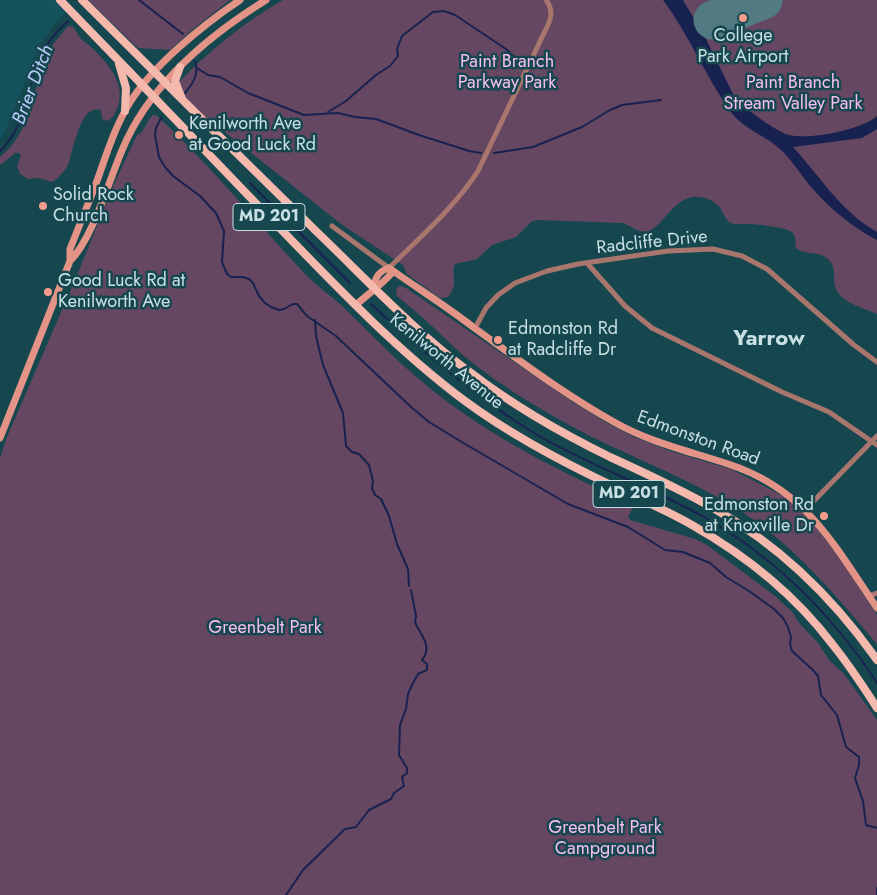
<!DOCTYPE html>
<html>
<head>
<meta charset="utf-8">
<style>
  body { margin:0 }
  canvas { display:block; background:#16474f }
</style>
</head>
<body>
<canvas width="877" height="895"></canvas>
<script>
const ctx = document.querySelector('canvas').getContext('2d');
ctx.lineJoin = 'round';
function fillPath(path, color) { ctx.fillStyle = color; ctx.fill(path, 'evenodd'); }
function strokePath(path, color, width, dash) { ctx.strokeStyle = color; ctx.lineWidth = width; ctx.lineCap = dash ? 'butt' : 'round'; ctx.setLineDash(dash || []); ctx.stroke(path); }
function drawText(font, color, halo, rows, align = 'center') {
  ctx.font = font + ' Jost,sans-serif'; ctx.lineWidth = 5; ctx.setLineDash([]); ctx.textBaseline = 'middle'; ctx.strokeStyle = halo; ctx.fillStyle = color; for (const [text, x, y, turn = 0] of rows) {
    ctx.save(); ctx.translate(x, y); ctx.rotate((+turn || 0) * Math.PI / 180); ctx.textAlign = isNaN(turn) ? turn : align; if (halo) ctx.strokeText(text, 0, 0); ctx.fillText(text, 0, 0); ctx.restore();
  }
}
fillPath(new Path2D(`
  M0,0H60L69,9L55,23L39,45L7,128L0,139Z`), '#14535d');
fillPath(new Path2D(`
  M88,0H230L192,30L170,50L138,48Z
  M283,0H877V314C864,308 845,304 837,291C831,281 838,268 828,259C818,250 806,256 796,248C795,244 796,237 793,233C788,227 760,225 752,224C745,223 736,226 729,222C725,218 723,213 721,209C714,200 704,196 693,197C673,200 666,222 648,232L639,231L623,223L537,220L531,222L516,237L492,245L477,259L455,264C450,277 460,282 448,297L441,298L437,296L407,274L403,265L341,224L178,95L176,85C208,52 243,23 283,0Z
  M68,26L73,27C76,31 79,37 82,40C85,43 89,44 91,47C106,62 124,80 119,103C117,110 114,118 107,121L102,119L101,110C80,102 73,152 68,165C65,171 57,179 52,182L39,178L28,179L20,174L17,166L21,156L19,153H15L0,165V157C30,134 33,91 46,57L51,47Z
  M153,115H156C211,165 257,224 308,277C318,287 330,295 340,304C375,338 409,374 449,403C506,445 569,476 634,505L628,517L630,520L695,539L707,545L775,596L793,613L799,623L818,643L829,660L844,674L877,720V895H0V458L7,437L78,273L114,184L138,133L140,135L150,118Z
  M400,286L406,288L574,403L607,423L634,437L670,451L733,470L785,497L800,509L811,521L841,560L877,615V644C842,603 807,560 763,527C713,488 649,465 592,437C548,414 503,388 464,356C450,344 437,330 422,317C414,310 405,303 396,295L397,288Z`), '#654762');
fillPath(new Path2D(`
  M663,0H683L705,37L735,98C745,108 776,132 789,135C808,140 862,130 877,116V129L862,138L793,147C820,176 841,212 877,232V240C852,227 825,205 807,182C799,172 791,159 781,150C765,135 743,129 730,111C705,75 689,35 663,0Z`), '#182250');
strokePath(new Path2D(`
  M139,0L183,34
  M197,68L208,75L220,77L248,93L304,115L338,113L355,117L376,119L419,135L469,151L481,153
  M185,93C194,82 199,74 195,61
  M328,112L346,101L376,75L390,66L398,56L397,49L402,36L433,12L444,11L455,15L506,49L524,67
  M161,118L156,128L155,135L159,157L165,167L173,176L200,196L216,213L224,231L222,262L227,274L231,277H243L249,279L253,283L259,296L265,303L271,307L279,310L284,309L293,304H297L307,316L336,336L411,407L429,422L460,441L568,504L628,527L665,550L683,552L710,563L726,577L749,591L774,609L783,618L788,627L791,637L790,644L792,651L813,670L818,676L821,695L837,715L846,747L859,757V765L855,778L863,801L866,825L877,828
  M0,151C27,125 27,87 41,54C48,41 57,31 68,21
  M494,153L533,147L582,127L610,110L622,105L661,100
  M250,183L350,283
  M371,304C422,352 474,396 534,433C588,465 649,486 704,517C773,556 835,617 877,683
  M315,320L316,336L323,365L343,413L346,446L352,452L359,454L369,465L373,481L372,488L375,495L381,499L389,516L397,544L408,569L409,586
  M286,895L303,870L345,829L356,827L369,810L391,799L394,793L404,786L402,777L407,773V768L399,755L400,725L406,709L408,694L412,685L418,674L427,670V664L422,660C433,646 421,636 415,622L416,616L411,590
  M877,895V888`), '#182250', 2);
strokePath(new Path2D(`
  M713,20L763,0`), '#527a82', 39);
strokePath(new Path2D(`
  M332,226L389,268C420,237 454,208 478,171L545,31C551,20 554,10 546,0
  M587,263L625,306L652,328L782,392L829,412L877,445
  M475,328L486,308L498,295L515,283L547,271L578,264L668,251L713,249L742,256L767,269L854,345L877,362
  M806,509L877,436
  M869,596L877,593`), '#a9766d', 5);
strokePath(new Path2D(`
  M70,261V249C78,229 86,209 94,189C105,160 113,130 129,104C151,67 204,24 240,0
  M389,268C417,288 446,306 473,327C519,360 565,395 614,422C651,443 689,451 728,464C806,489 834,545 877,608
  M374,287C375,277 379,271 389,268
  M356,305C368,294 380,286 391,274L389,268
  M0,438L70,261C93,238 109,180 123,148C150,84 208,36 266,0`), '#e39486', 7);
strokePath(new Path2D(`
  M60,0C130,72 200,145 269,217C332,282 394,348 465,401C511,435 562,462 613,486C639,499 666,510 692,525C745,555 796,596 833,645C849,665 863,686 877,708
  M82,0C160,78 238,155 317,232C367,280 415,332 471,373C514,406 561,433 610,457C645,473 680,489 713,508C779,545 834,599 877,660
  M119,64L126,88L125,111
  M180,67L175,81L182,99`), '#f5b8ac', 8);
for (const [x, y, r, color] of [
  [743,18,5,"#f59d8d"],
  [179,135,5,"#f59d8d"],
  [43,206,5,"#f59d8d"],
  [48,292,5,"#f59d8d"],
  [498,340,5,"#f59d8d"],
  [824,516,5,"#f59d8d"]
]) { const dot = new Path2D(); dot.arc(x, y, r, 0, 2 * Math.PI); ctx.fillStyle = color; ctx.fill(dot); strokePath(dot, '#16474f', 2); }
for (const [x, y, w] of [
  [269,217,72],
  [629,494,72]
]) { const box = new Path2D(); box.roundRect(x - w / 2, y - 13.5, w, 27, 4); ctx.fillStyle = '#16474f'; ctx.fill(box); strokePath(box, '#c8e0e4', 1); }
drawText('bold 16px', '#c8e0e4', null, [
  ["MD 201",269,217],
  ["MD 201",629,494]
]);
drawText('18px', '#c8e0e4', '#16474f', [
  ["College",743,37,"center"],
  ["Park Airport",743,58,"center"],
  ["Kenilworth Ave",189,125],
  ["at Good Luck Rd",189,146],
  ["Solid Rock",53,196],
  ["Church",53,217],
  ["Good Luck Rd at",58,282],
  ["Kenilworth Ave",58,303],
  ["Edmonston Rd",508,330],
  ["at Radcliffe Dr",508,351],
  ["Edmonston Rd",814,506,"right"],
  ["at Knoxville Dr",814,527,"right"]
], 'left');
drawText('18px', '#f7bef0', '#16474f', [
  ["Paint Branch",507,63],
  ["Parkway Park",507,84],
  ["Paint Branch",793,84],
  ["Stream Valley Park",793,105],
  ["Greenbelt Park",265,629],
  ["Greenbelt Park",605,829],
  ["Campground",605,850]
]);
drawText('18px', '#c8e0e4', '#16474f', [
  ["Radcliffe Drive",652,243,-6],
  ["Kenilworth Avenue",446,362,39],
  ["Edmonston Road",698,439,20]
]);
drawText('italic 19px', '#bdccfc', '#16474f', [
  ["Brier Ditch",34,85,-69]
]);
drawText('bold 22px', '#c8e0e4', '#16474f', [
  ["Yarrow",769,340]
]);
</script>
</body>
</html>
